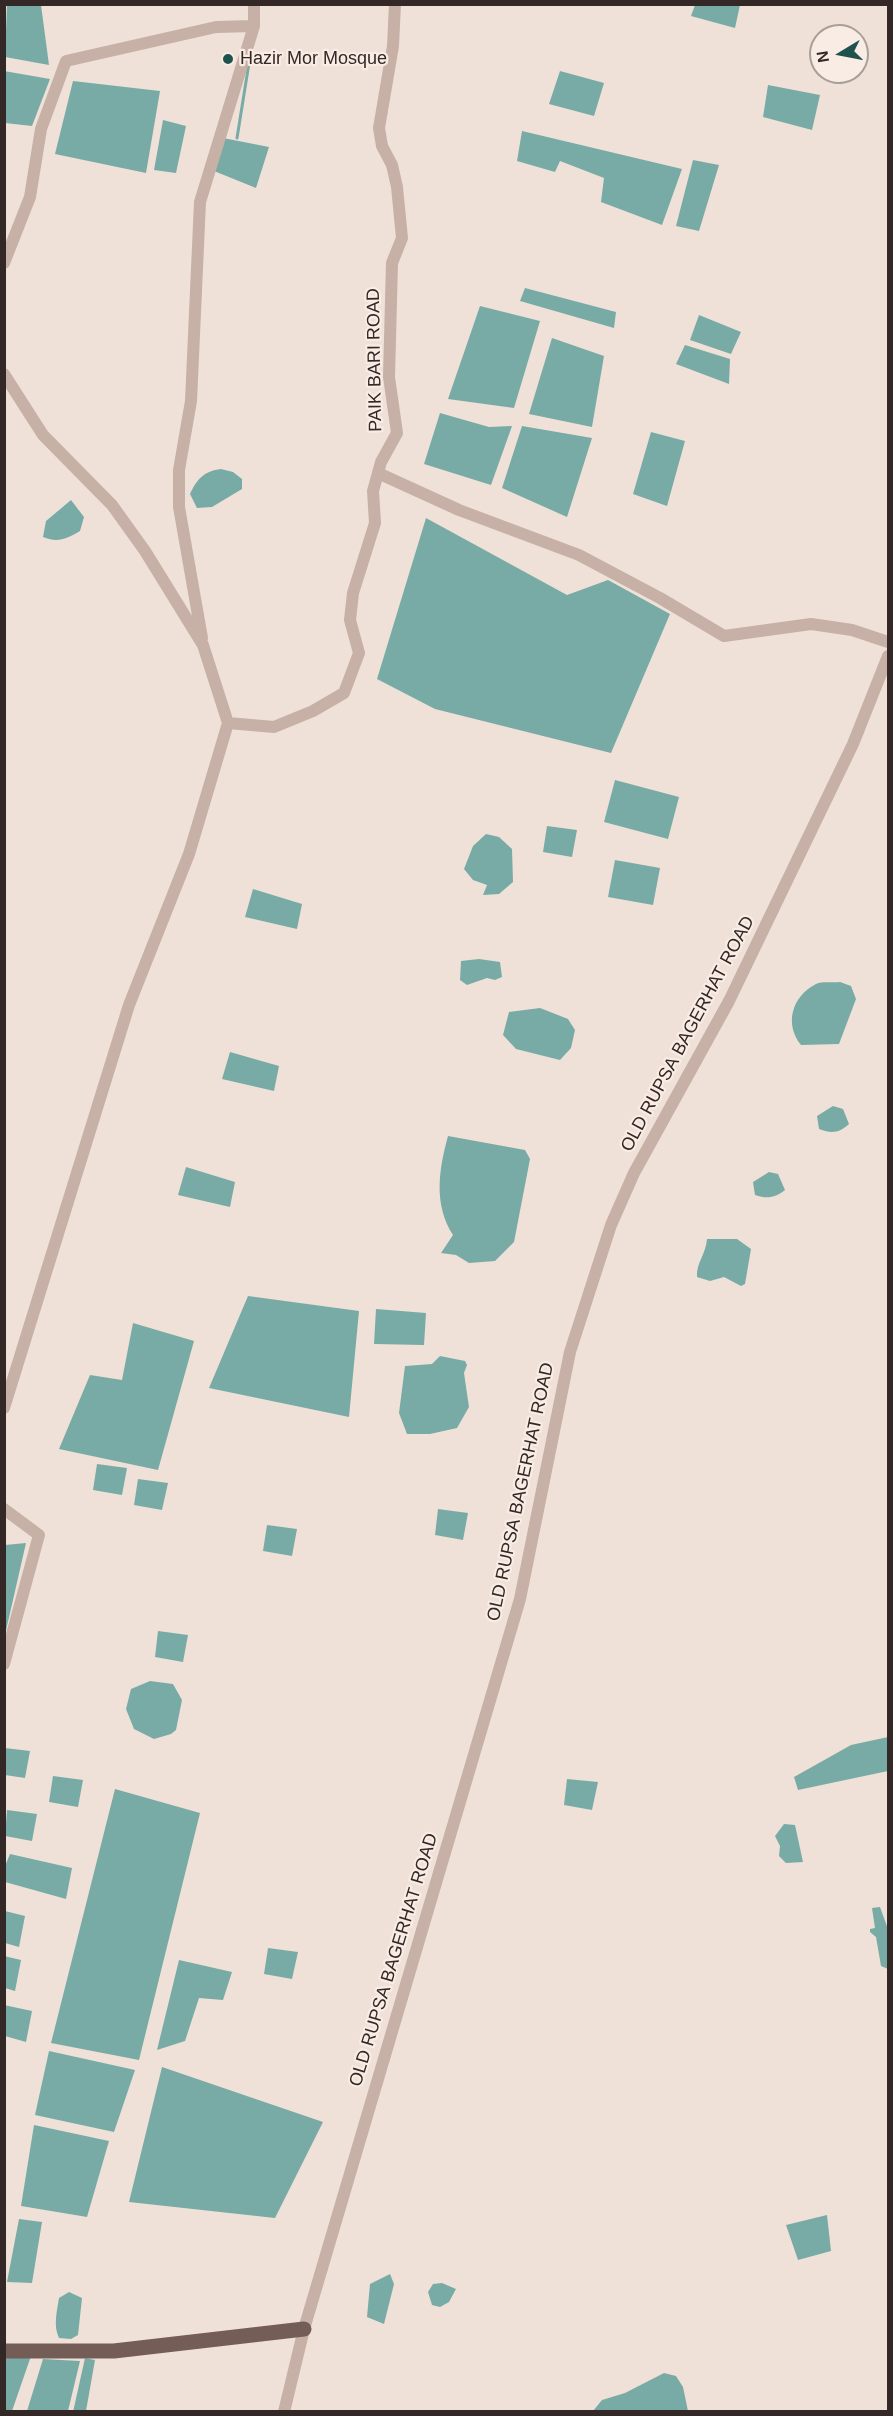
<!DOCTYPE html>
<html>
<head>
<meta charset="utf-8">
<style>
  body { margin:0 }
  #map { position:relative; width:893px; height:2416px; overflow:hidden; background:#efe1d8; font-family:Helvetica,sans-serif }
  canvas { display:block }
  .frame { position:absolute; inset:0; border:6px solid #332826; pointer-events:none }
  .north { position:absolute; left:809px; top:24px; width:60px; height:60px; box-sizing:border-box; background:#f8ece4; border:2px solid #a99e98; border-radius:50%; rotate:260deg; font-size:16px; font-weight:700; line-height:24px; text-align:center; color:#332826 }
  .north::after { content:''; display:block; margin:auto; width:21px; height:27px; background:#1e524e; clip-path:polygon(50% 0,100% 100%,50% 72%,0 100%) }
</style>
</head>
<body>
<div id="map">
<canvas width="893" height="2416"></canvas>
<div class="frame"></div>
<div class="north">N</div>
</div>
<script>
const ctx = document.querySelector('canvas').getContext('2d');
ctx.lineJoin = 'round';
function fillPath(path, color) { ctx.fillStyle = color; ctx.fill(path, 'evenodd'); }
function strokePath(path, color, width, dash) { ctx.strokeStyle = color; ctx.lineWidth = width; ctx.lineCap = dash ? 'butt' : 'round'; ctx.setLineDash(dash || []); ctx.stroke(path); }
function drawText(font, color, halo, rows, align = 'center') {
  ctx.font = font + ' Helvetica,sans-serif'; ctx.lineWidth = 4.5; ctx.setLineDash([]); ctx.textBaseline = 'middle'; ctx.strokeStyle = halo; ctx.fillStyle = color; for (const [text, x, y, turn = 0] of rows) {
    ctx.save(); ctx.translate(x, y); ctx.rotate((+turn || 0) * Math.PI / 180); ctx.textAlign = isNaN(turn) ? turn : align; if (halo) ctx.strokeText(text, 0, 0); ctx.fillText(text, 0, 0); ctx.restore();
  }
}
fillPath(new Path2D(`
  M7,5H41L49,65L5,57Z
  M695,5H740L735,28L691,16Z
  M4,71L50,79L32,126L5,123Z
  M560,71L604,83L594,116L549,104Z
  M73,81L160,91L146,173L55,154Z
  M768,85L820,95L812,130L763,117Z
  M163,120L186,126L176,173L154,170Z
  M522,131L682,169L662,225L601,202L604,178L560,161L555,172L517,161Z
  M218,137L269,147L256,188L209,169Z
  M693,160L719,165L699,231L676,226Z
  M525,288L616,312L614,328L520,301Z
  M480,306L540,321L514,408L448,399Z
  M699,315L741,332L731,354L690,340Z
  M552,338L604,356L592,427L529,414Z
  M685,345L730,359L729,384L676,364Z
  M440,413L489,427L512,426L491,485L424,464Z
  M522,426L592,438L567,517L502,488Z
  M651,432L685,441L667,506L633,494Z
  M221,469L233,472L242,479V489L212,507L197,508L190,494C197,479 204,471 221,469Z
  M71,500L84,517L80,531C66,539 58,543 43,537L46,521Z
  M426,518L567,595L608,580L670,614L611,753L435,709L377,679Z
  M615,780L679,797L668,839L604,822Z
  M547,826L577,830L572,857L543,852Z
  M486,834L499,837L512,849L513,882L499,894L483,895L487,885L473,880L464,869L473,846Z
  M615,860L660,868L653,905L608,897Z
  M253,889L302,904L297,929L245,917Z
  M479,959L500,962L502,977L495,980L487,978L467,985L460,980L461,961Z
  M840,982L851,986L856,999L839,1044L801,1045C784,1024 792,996 816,984C822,981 833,983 840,982Z
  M540,1008L568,1019L575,1030L571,1048L560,1060L516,1049L503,1035L509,1012Z
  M230,1052L279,1066L274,1091L222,1079Z
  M833,1106L843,1109L849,1124C839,1133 832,1134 819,1129L817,1116Z
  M448,1136L525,1150L530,1159L514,1242L495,1261L469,1263L456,1255L441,1253L453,1235C433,1204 439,1169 448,1136Z
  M186,1167L235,1182L230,1207L178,1195Z
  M769,1172L778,1174L785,1190C775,1198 767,1199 755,1195L753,1182Z
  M707,1239H737L751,1249L745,1284L741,1286L724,1277L710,1281L697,1277C696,1263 706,1254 707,1239Z
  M248,1296L359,1311L349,1417L209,1388Z
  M376,1309L426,1313L424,1345L374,1344Z
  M133,1323L194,1341L158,1470L59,1449L90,1375L122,1380Z
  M440,1356L465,1361L467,1365L464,1373L469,1407L457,1428L430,1434H407L399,1413L405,1366L432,1364Z
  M97,1464L127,1468L122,1495L93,1490Z
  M138,1479L168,1483L162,1510L134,1505Z
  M438,1509L468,1513L463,1540L435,1535Z
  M267,1525L297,1529L292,1556L263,1551Z
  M26,1543L5,1635V1545Z
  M158,1631L188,1635L183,1662L155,1657Z
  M150,1681L173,1684L182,1700L176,1730L171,1734L154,1739L134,1729L126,1709L131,1689Z
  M888,1737V1771L798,1790L794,1777L851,1745Z
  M5,1748L30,1751L25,1778L5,1775Z
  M53,1776L83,1780L78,1807L49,1802Z
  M567,1779L598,1782L592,1810L564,1805Z
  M115,1789L200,1813L139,2060L51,2043Z
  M7,1810L37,1814L32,1841L5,1836Z
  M784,1824L795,1825L803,1862L786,1863L779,1856L780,1846L775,1836Z
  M10,1854L72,1868L66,1899L5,1882V1866Z
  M880,1907L888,1929V1969L881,1966L876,1937L870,1932V1929L875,1928L872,1908Z
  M5,1911L25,1916L19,1947L5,1943Z
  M268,1948L298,1952L292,1979L264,1974Z
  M4,1956L21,1960L15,1991L5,1988Z
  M179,1960L232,1972L223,2000L199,1998L185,2041L157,2050Z
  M4,2005L32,2011L26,2042L5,2036Z
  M49,2051L135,2070L114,2132L35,2115Z
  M162,2067L323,2122L275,2218L129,2202Z
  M34,2125L109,2141L87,2217L21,2206Z
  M827,2215L831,2251L798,2260L786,2225Z
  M19,2219L42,2222L32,2283L7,2282Z
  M390,2274L394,2284L384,2324L367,2317L370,2284Z
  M442,2283L456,2289L449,2302L440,2307L432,2305L428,2292L433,2284Z
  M69,2292L82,2298L78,2335L71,2339L59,2338C53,2326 57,2311 59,2298Z
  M5,2356H31L12,2411L5,2412Z
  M85,2358L95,2360L86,2411L73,2412Z
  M43,2359L80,2361L68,2411H27Z
  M664,2373L676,2376L683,2387L688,2411H593L602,2400L625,2393Z`), '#78aba6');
strokePath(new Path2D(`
  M237,138L249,63`), '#78aba6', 3);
strokePath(new Path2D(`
  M4,263L30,197L41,129L66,61L216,27L254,26
  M4,374L43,435L112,505L145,551L203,645L228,723L189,854L129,1005L4,1408
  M378,473L459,510L579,555L660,598L724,636L811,624L852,630L888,642
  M202,638L179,507V470L191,401L200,202L254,26V4
  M228,723L274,727L313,711L344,693L359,653L350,620L353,593L375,523L373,491L381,462L397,433L389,377L392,263L402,238L397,187L392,165L382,146L379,128L393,46L395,4
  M4,1509L39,1535L4,1664
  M284,2412L304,2329L520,1599L570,1352L611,1225L634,1173L729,1001L853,744L888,656`), '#c7b0a5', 12);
strokePath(new Path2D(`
  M4,2351H114L304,2329`), '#745d57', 15);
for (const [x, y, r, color] of [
  [228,59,6,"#1e524e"]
]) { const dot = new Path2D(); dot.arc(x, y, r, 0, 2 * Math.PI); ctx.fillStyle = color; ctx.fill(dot); strokePath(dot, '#f8ece4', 2); }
drawText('18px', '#332826', '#f8ece4', [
  ["Hazir Mor Mosque",240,59]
], 'left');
drawText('18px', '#332826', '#f8ece4', [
  ["PAIK BARI ROAD",375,360,-91],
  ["OLD RUPSA BAGERHAT ROAD",688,1034,-62],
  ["OLD RUPSA BAGERHAT ROAD",521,1492,-78],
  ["OLD RUPSA BAGERHAT ROAD",394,1960,-73]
]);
</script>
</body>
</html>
